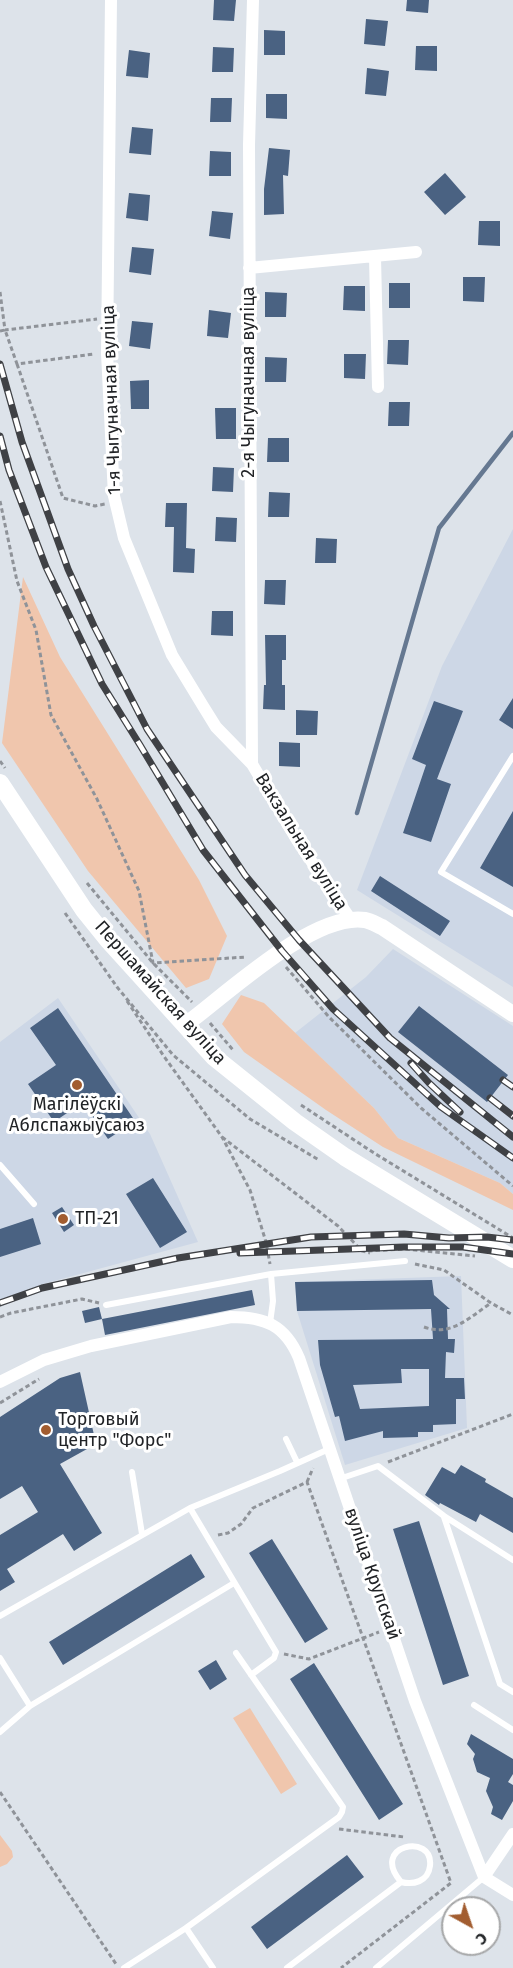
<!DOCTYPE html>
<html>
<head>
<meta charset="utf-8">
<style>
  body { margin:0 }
  #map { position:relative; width:513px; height:1968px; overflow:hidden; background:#dde3ea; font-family:"Fira Sans",sans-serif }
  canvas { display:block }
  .north { position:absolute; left:441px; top:1896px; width:60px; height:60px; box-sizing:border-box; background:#fff; border:2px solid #a6a7a8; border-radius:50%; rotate:140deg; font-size:16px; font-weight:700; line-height:24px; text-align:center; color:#212326 }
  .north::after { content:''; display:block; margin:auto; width:21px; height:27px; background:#a25d30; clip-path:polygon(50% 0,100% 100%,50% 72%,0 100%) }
</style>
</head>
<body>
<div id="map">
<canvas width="513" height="1968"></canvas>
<div class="north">С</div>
</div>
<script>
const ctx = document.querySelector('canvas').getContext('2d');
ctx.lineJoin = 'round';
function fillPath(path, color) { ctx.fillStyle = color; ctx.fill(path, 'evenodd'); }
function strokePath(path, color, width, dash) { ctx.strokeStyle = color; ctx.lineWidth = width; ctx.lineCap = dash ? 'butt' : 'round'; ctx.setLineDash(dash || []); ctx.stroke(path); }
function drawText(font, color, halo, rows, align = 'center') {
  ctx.font = font + ' "Fira Sans",sans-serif'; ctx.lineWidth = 6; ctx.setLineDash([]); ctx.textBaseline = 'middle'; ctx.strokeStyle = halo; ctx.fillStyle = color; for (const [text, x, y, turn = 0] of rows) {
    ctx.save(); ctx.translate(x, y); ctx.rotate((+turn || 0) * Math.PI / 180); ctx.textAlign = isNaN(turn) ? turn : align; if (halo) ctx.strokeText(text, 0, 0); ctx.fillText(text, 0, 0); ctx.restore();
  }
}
fillPath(new Path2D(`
  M513,529V987L357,890L442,666Z
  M393,949L513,1026V1194L500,1183L398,1138L374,1108L295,1033L366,977Z
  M58,998L150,1134L198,1242L43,1284L0,1301V1042Z
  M461,1276L467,1428L345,1465L297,1311L295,1282Z`), '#cdd7e6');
fillPath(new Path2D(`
  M23,577L60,657L199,880L227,936L209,979L186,988L88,871L2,743Z
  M241,995L264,1003L374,1108L398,1138L500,1183L513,1194V1210L383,1147L326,1110L244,1052L222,1024Z
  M250,1708L297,1784L281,1794L233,1718Z
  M0,1835L12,1851L13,1857L7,1864L0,1867Z`), '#f0c6ad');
strokePath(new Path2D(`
  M357,813L439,528L513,433`), '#657891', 4.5);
fillPath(new Path2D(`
  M214,0H236L234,21L213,20Z
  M407,0H429L428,13L406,11Z
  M366,19L388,21L385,46L364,44Z
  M264,30L285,31V55H264Z
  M416,46H437V71L415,70Z
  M213,47L234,48L233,72H212Z
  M129,50L150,53L148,78L126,76Z
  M367,68L389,71L386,96L365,94Z
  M266,94H287V119L266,118Z
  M211,98H232L231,122H210Z
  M132,127L153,129L151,155L129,153Z
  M269,148L290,150L288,176L283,175L284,214L264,215V189Z
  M210,151L231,152V176H209Z
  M445,173L466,197L445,215L424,192Z
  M129,193L150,195L148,221L126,218Z
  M212,211L233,213L230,239L209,236Z
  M479,221H500V246L478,245Z
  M132,247L154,249L151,275L129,272Z
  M463,277H485L484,302L463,301Z
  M389,283H410V308H389Z
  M344,286H365V311L343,310Z
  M265,292L287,293L286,317H265Z
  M209,310L231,313L228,338L207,336Z
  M132,321L153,323L150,349L129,346Z
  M388,340H409L408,365L387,364Z
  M344,354H366L365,379L344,378Z
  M265,357L287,358L286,382H265Z
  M149,380V409H131L130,381Z
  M389,402H410L409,426H388Z
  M215,408H236V439H216Z
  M268,438H289V462H267Z
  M213,467L234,468L233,492L212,491Z
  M269,492L290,493L289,517H268Z
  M166,503H187L186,548L195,549L194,573L173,572L174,527H165Z
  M216,517L237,518L236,542L215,541Z
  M316,538L337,539L336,563H315Z
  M265,580H286L285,605L264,604Z
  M212,611H233V636L211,635Z
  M265,635H286V660H282V685H285V710L263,709L264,685H266Z
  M513,698V729L499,720Z
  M434,701L463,711L437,779L451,784L431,842L403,833L426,765L412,759Z
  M296,710L318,711L317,735H296Z
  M279,742L300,743V767L279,766Z
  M513,811V887L480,868Z
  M380,876L450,921L440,936L371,891Z
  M419,1006L508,1075L487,1102L398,1032Z
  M58,1008L135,1121L108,1139L83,1102L54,1122L28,1084L56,1065L30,1028Z
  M153,1178L187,1232L160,1248L126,1194Z
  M62,1207L74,1225L64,1232L52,1213Z
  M33,1218L41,1244L0,1257V1229Z
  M432,1280L434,1295L450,1309H447L448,1339H455L454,1353L446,1352L445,1378H464L465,1399H456V1424L433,1425V1432H418V1437L383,1438V1431L345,1441L339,1416L335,1417L320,1365L318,1340L433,1339L431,1309L297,1311L295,1282ZM401,1369H429V1406L360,1409L353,1385L402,1383Z
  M252,1290L255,1305L105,1335L102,1319Z
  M99,1307L102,1319L85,1323L82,1311Z
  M80,1372L96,1444L60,1464L102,1533L74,1551L63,1534L7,1569L15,1582L0,1591V1535L38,1512L22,1486L0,1499V1417L60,1378Z
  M461,1465L486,1479L485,1482L513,1498V1533L480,1514L476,1522L440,1503L439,1505L425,1495L442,1467L455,1474Z
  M419,1521L469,1676L443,1685L393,1529Z
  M272,1539L328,1629L305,1643L249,1553Z
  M191,1554L205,1577L63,1665L49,1642Z
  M216,1660L227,1679L210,1690L198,1671Z
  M314,1663L403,1804L379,1820L290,1679Z
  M471,1734L513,1759V1774L508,1782L513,1785V1801L502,1820L491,1814L493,1807L486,1791L490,1778L477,1772L473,1759L475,1754L467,1744Z
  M347,1855L364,1877L267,1949L251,1927Z`), '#4a6282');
strokePath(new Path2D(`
  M0,292L5,330L97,319
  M0,331L5,330L17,364L94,354
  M17,364L63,498L95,506L105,504
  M0,501L17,581L36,630L51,715L97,799L139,891L153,963L246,957
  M0,761L5,768
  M87,883L153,963L192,1002
  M65,913L117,987L173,1055L250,1119L319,1160
  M286,967L329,1017L421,1108L513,1186
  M127,1001L163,1055L222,1137L250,1190L266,1242L270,1264
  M210,1023L233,1050
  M301,1105L374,1153L513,1238
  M222,1137L338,1226L362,1251L370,1253
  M368,1251L405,1249L475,1256
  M415,1264L444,1270L491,1303L513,1315
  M0,1317L11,1313L82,1299L99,1303
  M424,1327C451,1337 470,1317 491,1303
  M0,1403L39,1379
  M388,1462L513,1414
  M307,1482L313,1468
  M218,1535L228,1533L241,1524L253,1508L307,1482L451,1883L341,1968
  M284,1654L309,1659L379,1632
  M0,1792L116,1964
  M339,1829L404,1837`), '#8f9399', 3, [4.5, 3]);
strokePath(new Path2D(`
  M513,756L441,872L513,914
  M0,1165L34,1204
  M106,1305L271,1274L405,1261
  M270,1323L273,1301L271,1274
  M286,1439L297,1462
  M132,1472L142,1534
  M339,1479L378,1466L444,1516L513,1560
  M190,1508L276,1652L274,1658L251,1675
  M444,1517L500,1684L513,1692
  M0,1616L190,1508L280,1471L329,1449
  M0,1658L30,1706L234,1583
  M474,1705L513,1730
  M0,1732L30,1706
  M124,1968L186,1928
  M213,1968L186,1928L339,1817L342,1812L343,1807L236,1653
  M287,1968L401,1882C413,1885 428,1882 430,1866C434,1832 369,1845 401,1882
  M376,1968L484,1877`), '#fff', 6);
strokePath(new Path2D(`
  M111,0L107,353L114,496L124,538L172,655L203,706L216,727L252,764L297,840L351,920
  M375,257L378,387
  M249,268L416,252
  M252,764L249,145L253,0
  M0,1382L44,1360L91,1346L231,1317C265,1317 285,1325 299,1358L415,1701L484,1877
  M484,1877L513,1834
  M484,1877L513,1895`), '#fff', 12);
strokePath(new Path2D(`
  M185,1025C226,995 313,912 365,920C371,921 377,925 382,927L513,1014`), '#fff', 16);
strokePath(new Path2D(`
  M0,783L84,910L109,941L214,1057L295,1122L345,1157L513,1259`), '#fff', 18);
const rail = new Path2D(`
  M0,364L22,442L68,569L94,626L147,729L245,875L299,940L390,1038L513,1137
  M0,436L9,470L46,567L102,684L140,745L203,850L282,951L333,1009L441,1107L513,1158
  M411,1063L429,1083L460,1112
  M503,1080L513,1087
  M490,1098L513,1116
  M240,1253L404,1247H463L513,1254
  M0,1303L42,1288L178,1258L311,1237L404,1234L449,1238L487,1237L513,1240`);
strokePath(rail, '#3f4145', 7);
strokePath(rail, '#fff', 4.5, [14]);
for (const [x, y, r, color] of [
  [77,1085,6,"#a25d30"],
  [63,1219,6,"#a25d30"],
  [46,1430,6,"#a25d30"]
]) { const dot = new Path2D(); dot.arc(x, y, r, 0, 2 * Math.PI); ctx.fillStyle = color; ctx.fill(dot); strokePath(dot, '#fff', 2); }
drawText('18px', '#212326', '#fff', [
  ["2-я Чыгуначная вуліца",249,382,-90],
  ["1-я Чыгуначная вуліца",112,400,-92],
  ["Вакзальная вуліца",301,842,58],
  ["Першамайская вуліца",160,993,48],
  ["вуліца Крупскай",372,1574,71]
]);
drawText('18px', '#212326', '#fff', [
  ["Магілёўскі",77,1105,"center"],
  ["Аблспажыўсаюз",77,1126,"center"],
  ["ТП-21",75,1219],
  ["Торговый",58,1420],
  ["центр \"Форс\"",58,1441]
], 'left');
</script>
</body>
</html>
